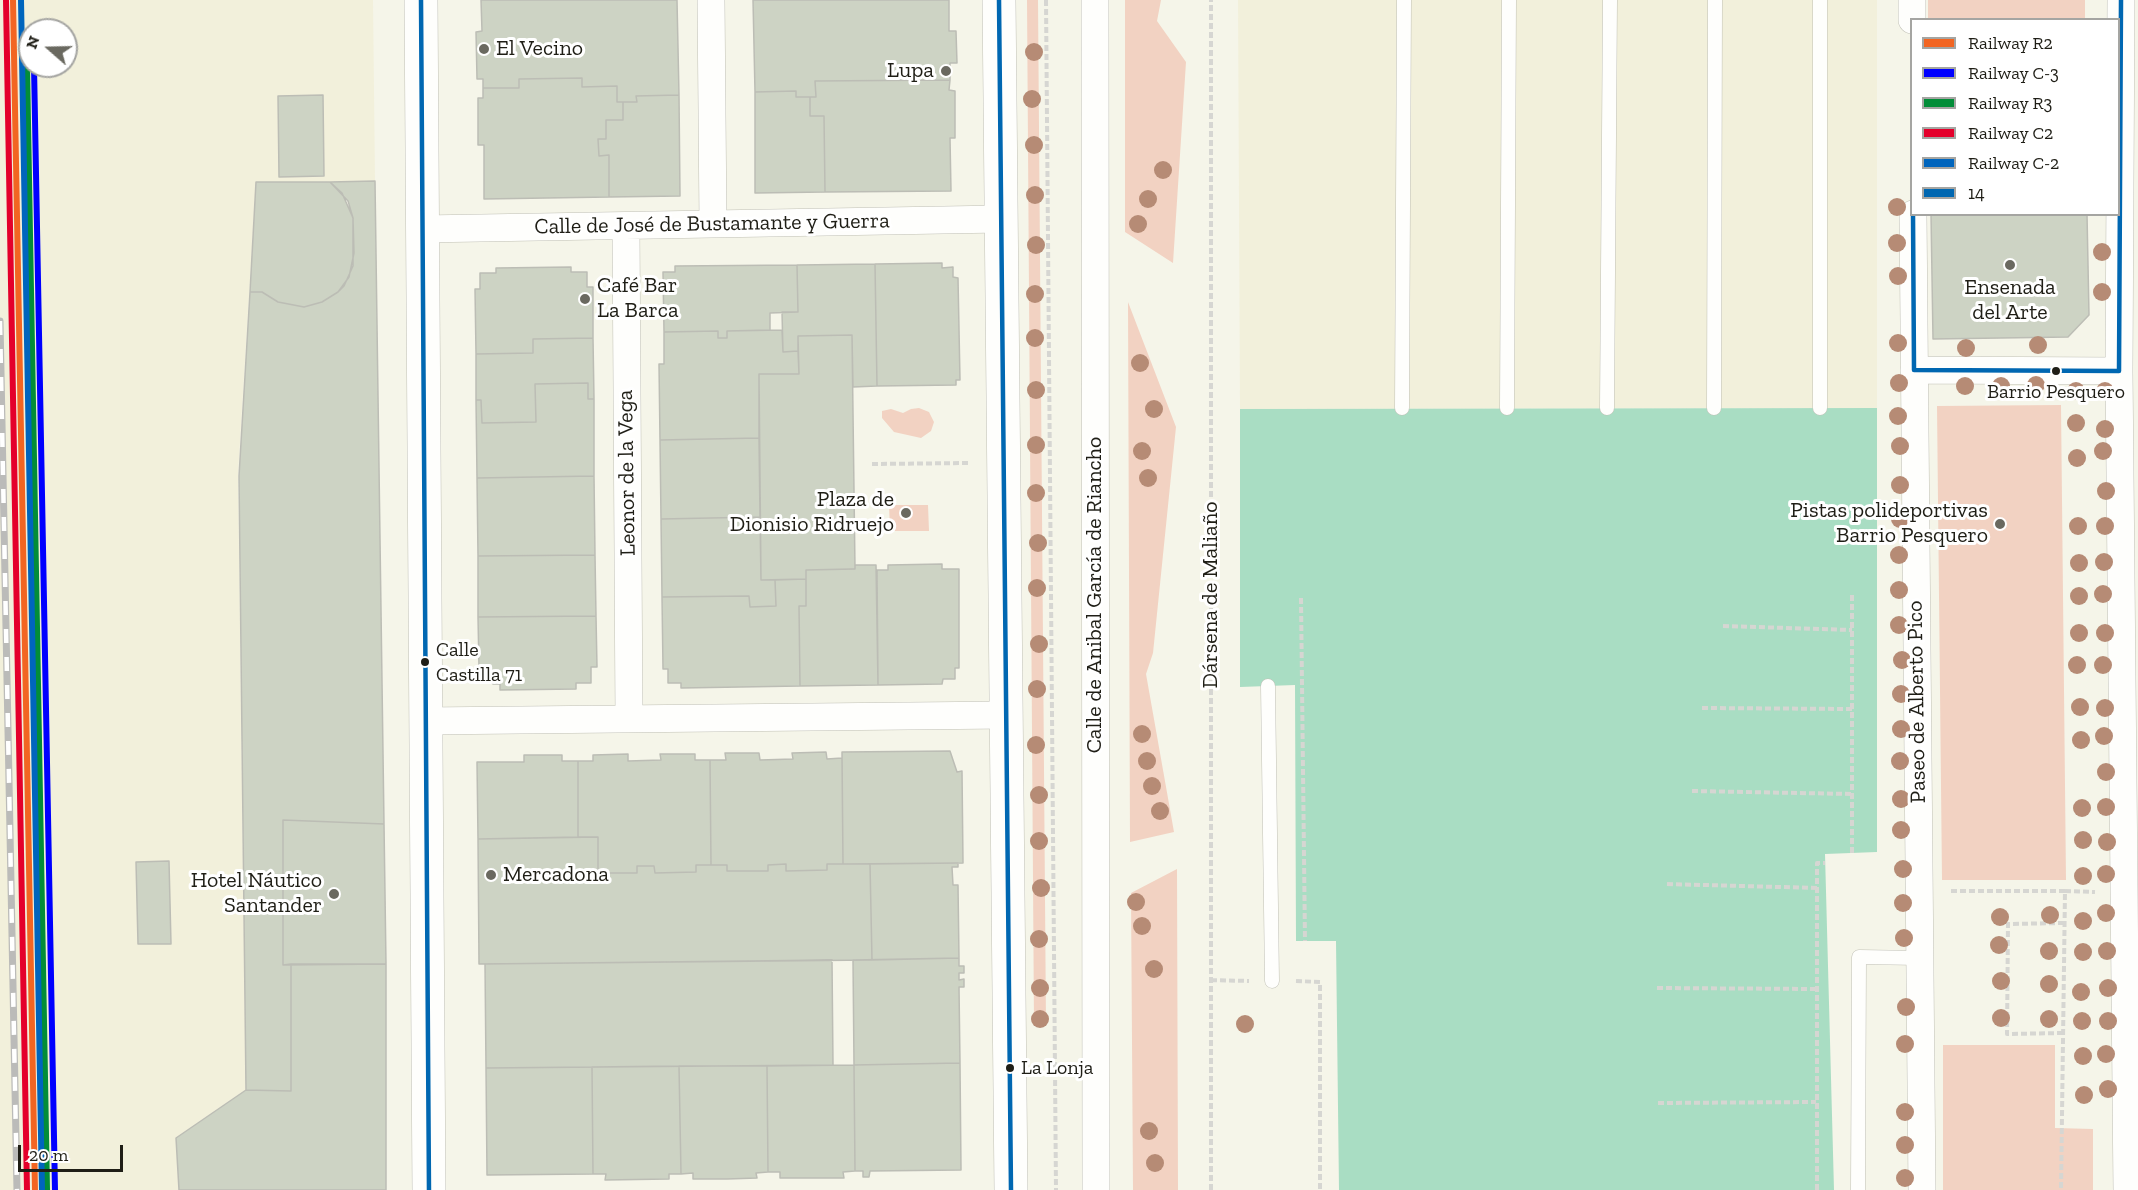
<!DOCTYPE html>
<html>
<head>
<meta charset="utf-8">
<style>
  body { margin:0 }
  #map { position:relative; width:2138px; height:1190px; overflow:hidden; background:#f5f5e9; font-family:"Zilla Slab",serif }
  canvas { display:block }
  .legend { position:absolute; left:1910px; top:18px; width:210px; height:198px; box-sizing:border-box; background:#fff; border:2px solid #a5a5a2; margin:0; padding:8px 10px; list-style:none; font-size:18px; color:#1f1e16 }
  .legend li { display:flex; align-items:center; gap:12px; height:30px }
  .legend b { width:30px; border:2px solid #a5a5a2 }
  .north { position:absolute; left:18px; top:18px; width:60px; height:60px; box-sizing:border-box; background:#fff; border:2px solid #a5a5a2; border-radius:50%; rotate:290deg; font-size:16px; font-weight:700; line-height:24px; text-align:center; color:#1f1e16 }
  .north::after { content:''; display:block; margin:auto; width:21px; height:27px; background:#6a6960; clip-path:polygon(50% 0,100% 100%,50% 72%,0 100%) }
  .scale { position:absolute; left:18px; top:1145px; width:105px; height:27px; box-sizing:border-box; border:3px solid #1f1e16; border-top:0; padding-left:8px; font-size:18px; line-height:21px; white-space:nowrap; color:#1f1e16; -webkit-text-stroke:4px #fff; paint-order:stroke }
</style>
</head>
<body>
<div id="map">
<canvas width="2138" height="1190"></canvas>
<ul class="legend">
<li><b style="height:8px;background:#f26522"></b>Railway R2</li>
<li><b style="height:8px;background:#00f"></b>Railway C-3</li>
<li><b style="height:8px;background:#028d38"></b>Railway R3</li>
<li><b style="height:8px;background:#e4002b"></b>Railway C2</li>
<li><b style="height:8px;background:#0065bd"></b>Railway C-2</li>
<li><b style="height:8px;background:#0067b1"></b>14</li>
</ul>
<div class="north">N</div>
<div class="scale">20 m</div>
</div>
<script>
const ctx = document.querySelector('canvas').getContext('2d');
ctx.lineJoin = 'round';
function fillPath(path, color) { ctx.fillStyle = color; ctx.fill(path, 'evenodd'); }
function strokePath(path, color, width, dash) { ctx.strokeStyle = color; ctx.lineWidth = width; ctx.lineCap = dash ? 'butt' : 'round'; ctx.setLineDash(dash || []); ctx.stroke(path); }
function drawText(font, color, halo, rows, align = 'center') {
  ctx.font = font + ' "Zilla Slab",serif'; ctx.lineWidth = 6; ctx.setLineDash([]); ctx.textBaseline = 'middle'; ctx.strokeStyle = halo; ctx.fillStyle = color; for (const [text, x, y, turn = 0] of rows) {
    ctx.save(); ctx.translate(x, y); ctx.rotate((+turn || 0) * Math.PI / 180); ctx.textAlign = isNaN(turn) ? turn : align; if (halo) ctx.strokeText(text, 0, 0); ctx.fillText(text, 0, 0); ctx.restore();
  }
}
fillPath(new Path2D(`
  M0,0H373L375,181L256,183L238,474L246,1090L176,1138L179,1190H0ZM30,30H66V66H30Z
  M1238,0H1877V408L1240,409Z`), '#f2f0db');
fillPath(new Path2D(`
  M1027,0H1038L1046,1026H1034Z
  M1125,0H1161L1157,21L1186,62L1173,263L1125,232Z
  M1928,0H2085V19H1928Z
  M1128,302L1176,427L1153,653L1146,674L1174,832L1130,842Z
  M2061,405L2066,880H1942L1937,406Z
  M919,408L929,412L934,422L931,431L921,438L894,432L882,418V411L891,409L903,413L911,409Z
  M889,505H928L929,531H890Z
  M1177,869L1178,1190H1133L1131,893Z
  M1943,1045H2055V1128L2093,1129V1190H1943Z`), '#f2d2c2');
fillPath(new Path2D(`
  M1877,408V852L1825,854L1834,1190H1339L1336,941H1296L1295,685L1240,687V409Z`), '#a9ddc3');
const building = new Path2D(`
  M481,0H677L679,95L636,96L637,102H617V86L582,87V78L519,79V88H483V79H477L476,32L482,31Z
  M753,0H949V31H956L957,63H950V80L815,81L816,97H796V91L755,92Z
  M582,78V87L617,86V102H623V120H606V139H598L599,156L609,155V197L484,199V145H478V98H483V88H519V79Z
  M950,80L949,90L955,91V138H950L951,191L825,192L824,116H810V97H816L815,81Z
  M796,91V97H810V116H824L825,192L755,193V92Z
  M323,95L324,176L279,177L278,96Z
  M679,95L680,196L609,197V155L599,156L598,139H606V120H623V102H637L636,96Z
  M375,181L384,824L283,820V965L291,964V1091L246,1090L239,476L250,292H262L278,302L304,307L322,302L338,292L344,286L353,266V218L348,201L330,182Z
  M256,182H330L342,193L353,218L354,253L349,277L338,292L322,302L304,307L278,302L262,292H250Z
  M1931,214H2087L2089,315L2068,337L1933,339Z
  M942,263V268L953,267V277L958,278L960,380H956V385L877,386L875,264Z
  M875,264L877,386L853,387L852,335L798,336V351L783,352L782,312H798L797,265Z
  M797,265L798,312L770,313V330L727,331V338H718V331L664,332L663,272H675V266Z
  M571,267V272H587V287H593V338L533,339V353L476,354L475,289H480V273H496V268Z
  M782,330L783,352L798,351L799,374H759V438L660,440L659,364H664V332L718,331V338H727V331Z
  M852,335L855,569L806,570V579L761,580L759,374H799L798,336Z
  M593,338L594,399H588V383L535,384L536,422L482,423L481,400H476V354L533,353V339Z
  M588,383V399H594V476L477,478L476,400H481L482,423L536,422L535,384Z
  M759,438L760,517L661,519L660,440Z
  M594,476L595,555L478,556L477,478Z
  M760,517L761,580H775L776,606L750,607L749,596L662,597L661,519Z
  M595,555L596,616L478,617V556Z
  M942,564V569H959V668H955V679H943L942,684L878,685L877,570H888V565Z
  M855,565H876L878,685L800,686L799,606H806V570L851,569H855Z
  M806,579V606H799L800,686L681,688V683H668V669H663L662,597L749,596L750,607L776,606L775,580Z
  M596,616L597,667H591V683H576V689L500,690V684H493L485,677L484,669L479,668L478,617Z
  M950,751L957,772L962,771L963,863L843,864L842,752Z
  M826,752L827,759L842,758L843,864H827V870L786,871V864L768,865V871H727V865H711L710,760H726L725,753H759L760,760L793,759L792,753Z
  M628,754V761L661,760L660,754H695V760H710L711,865H696V872L655,873L654,866H637V873H598V837H578V761H593V755Z
  M524,755H562V761H578V837L478,839L477,762H524Z
  M283,820L384,824L386,964L283,965Z
  M598,837V873H637V866H654L655,873L696,872V865H727V871H768V865L786,864V871L827,870V864H870L872,960L479,964L478,839Z
  M169,861L171,944H138L136,862Z
  M958,863V867H952L953,885H958L959,958L872,960L870,864Z
  M959,958V966H964V973H959V980L964,979V987H959L960,1063L854,1065L853,960Z
  M832,960L833,1065L486,1068L485,964Z
  M291,964H386V1190H179L176,1138L246,1090L291,1091Z
  M960,1063L961,1170L870,1171L869,1177H863V1171H855L854,1065Z
  M854,1065L855,1171L843,1172L844,1178H780V1172H768L767,1066Z
  M679,1066H767L768,1172L756,1173L757,1178L727,1179H693V1173L681,1174Z
  M679,1066L681,1174H669V1179L605,1180L606,1174H593L592,1067Z
  M592,1067L593,1174L487,1175L486,1068Z`);
fillPath(building, '#cdd3c4');
strokePath(building, '#bcbdb5', 1.5);
const service = new Path2D(`
  M1402,408L1404,0
  M1507,408L1509,0
  M1607,408L1610,0
  M1714,408L1715,0
  M1820,408V0
  M1268,686L1272,981
  M1858,1190L1859,957L1920,958`);
const minor = new Path2D(`
  M711,0L713,224
  M1095,0L1096,1190
  M1912,0V20
  M2121,0L2119,371L2127,1190
  M1913,214L1922,1190
  M626,227L629,719
  M423,229L1001,219
  M1914,370L2119,371
  M424,721L1006,715`);
const primary = new Path2D(`
  M421,0L429,1190
  M999,0L1011,1190`);
strokePath(service, '#c0c0b6', 15);
strokePath(minor, '#c0c0b6', 28);
strokePath(primary, '#c0c0b6', 34);
strokePath(new Path2D(`
  M1046,0L1056,1190
  M872,464L970,463
  M1301,598L1305,941
  M1723,626L1852,630
  M1702,708L1852,709
  M1692,791L1852,794
  M1852,853V592
  M1667,884L1817,888
  M1951,891H2065L2061,1190
  M2065,891L2095,892
  M1211,980L1249,981
  M1296,981L1320,982V1190
  M1657,988L1817,989
  M2063,1033L2007,1034L2008,924L2065,923
  M1658,1103L1816,1102
  M1211,1190V0
  M1817,1190V863H1825`), '#d6d6d2', 4, [6, 3]);
strokePath(service, '#fefefc', 14);
strokePath(minor, '#fefefc', 27);
strokePath(primary, '#fefefc', 33);
const rail = new Path2D(`
  M0,321L17,1190`);
strokePath(rail, '#bbbbb9', 7);
strokePath(rail, '#fff', 4.5, [14]);
strokePath(new Path2D(`
  M421,0L429,1190
  M999,0L1011,1190
  M1913,214L1914,370
  M1914,370L2119,371
  M2119,371L2121,0`), '#0067b1', 4.5);
strokePath(new Path2D(`
  M13,0L35,1190`), '#f26522', 6);
strokePath(new Path2D(`
  M34,66L55,1190`), '#00f', 6);
strokePath(new Path2D(`
  M27,66L47,1190`), '#028d38', 6);
strokePath(new Path2D(`
  M6,0L27,1190`), '#e4002b', 6);
strokePath(new Path2D(`
  M21,0L42,1190`), '#0065bd', 6);
ctx.fillStyle = '#b68b75';
for (const [x, y] of [
  [1034,52],
  [1032,99],
  [1034,145],
  [1163,170],
  [1035,195],
  [1148,199],
  [1897,207],
  [1138,224],
  [1897,243],
  [1036,245],
  [2102,252],
  [1898,276],
  [2102,292],
  [1035,294],
  [1035,338],
  [1898,343],
  [2038,345],
  [1966,348],
  [1140,363],
  [1899,383],
  [2036,385],
  [1965,386],
  [2001,386],
  [1036,390],
  [2076,391],
  [2105,391],
  [1154,409],
  [1898,416],
  [2076,423],
  [2105,429],
  [1036,445],
  [1900,446],
  [1142,451],
  [2103,451],
  [2077,458],
  [1148,478],
  [1900,485],
  [2106,491],
  [1036,493],
  [1900,519],
  [2078,526],
  [2105,526],
  [1038,543],
  [1899,555],
  [2104,562],
  [2079,563],
  [1037,588],
  [1899,590],
  [2103,594],
  [2079,596],
  [1899,625],
  [2079,633],
  [2105,633],
  [1039,644],
  [1902,660],
  [2077,665],
  [2103,665],
  [1037,689],
  [1901,694],
  [2080,707],
  [2105,708],
  [1901,729],
  [1142,734],
  [2104,736],
  [2081,740],
  [1036,745],
  [1147,761],
  [1900,761],
  [2106,772],
  [1152,786],
  [1039,795],
  [1901,799],
  [2106,807],
  [2082,808],
  [1160,811],
  [1901,830],
  [2083,840],
  [1039,841],
  [2107,842],
  [1903,869],
  [2106,874],
  [2083,876],
  [1041,888],
  [1136,902],
  [1903,903],
  [2106,913],
  [2050,915],
  [2000,917],
  [2083,921],
  [1142,926],
  [1904,938],
  [1039,939],
  [1999,945],
  [2049,951],
  [2107,951],
  [2083,952],
  [1154,969],
  [2001,981],
  [2049,984],
  [1040,988],
  [2108,988],
  [2081,992],
  [1906,1007],
  [2001,1018],
  [1040,1019],
  [2049,1019],
  [2082,1021],
  [2108,1021],
  [1245,1024],
  [1905,1044],
  [2106,1054],
  [2083,1056],
  [2108,1089],
  [2084,1095],
  [1905,1112],
  [1149,1131],
  [1905,1145],
  [1155,1163],
  [1905,1178]
]) { ctx.beginPath(); ctx.arc(x, y, 9, 0, 2 * Math.PI); ctx.fill(); }
for (const [x, y, r, color] of [
  [484,49,6,"#6a6960"],
  [946,71,6,"#6a6960"],
  [2010,265,6,"#6a6960"],
  [585,299,6,"#6a6960"],
  [2056,371,5,"#1f1e16"],
  [906,513,6,"#6a6960"],
  [2000,524,6,"#6a6960"],
  [425,662,5,"#1f1e16"],
  [491,875,6,"#6a6960"],
  [334,894,6,"#6a6960"],
  [1010,1068,5,"#1f1e16"]
]) { const dot = new Path2D(); dot.arc(x, y, r, 0, 2 * Math.PI); ctx.fillStyle = color; ctx.fill(dot); strokePath(dot, '#fff', 2); }
drawText('20px', '#1f1e16', '#fff', [
  ["Barrio Pesquero",2056,392,"center"],
  ["Calle",436,650],
  ["Castilla 71",436,675],
  ["La Lonja",1021,1068]
], 'left');
drawText('22px', '#1f1e16', '#fff', [
  ["El Vecino",496,49,"left"],
  ["Lupa",934,71],
  ["Café Bar",597,286,"left"],
  ["La Barca",597,311,"left"],
  ["Ensenada",2010,288,"center"],
  ["del Arte",2010,313,"center"],
  ["Plaza de",894,500],
  ["Dionisio Ridruejo",894,525],
  ["Pistas polideportivas",1988,511],
  ["Barrio Pesquero",1988,536],
  ["Mercadona",503,875,"left"],
  ["Hotel Náutico",322,881],
  ["Santander",322,906]
], 'right');
drawText('22px', '#1f1e16', '#fff', [
  ["Calle de José de Bustamante y Guerra",712,224,-1],
  ["Leonor de la Vega",627,473,-91],
  ["Calle de Anibal García de Riancho",1095,595,-90],
  ["Dársena de Maliaño",1211,595,-90],
  ["Paseo de Alberto Pico",1917,702,-91]
]);
</script>
</body>
</html>
